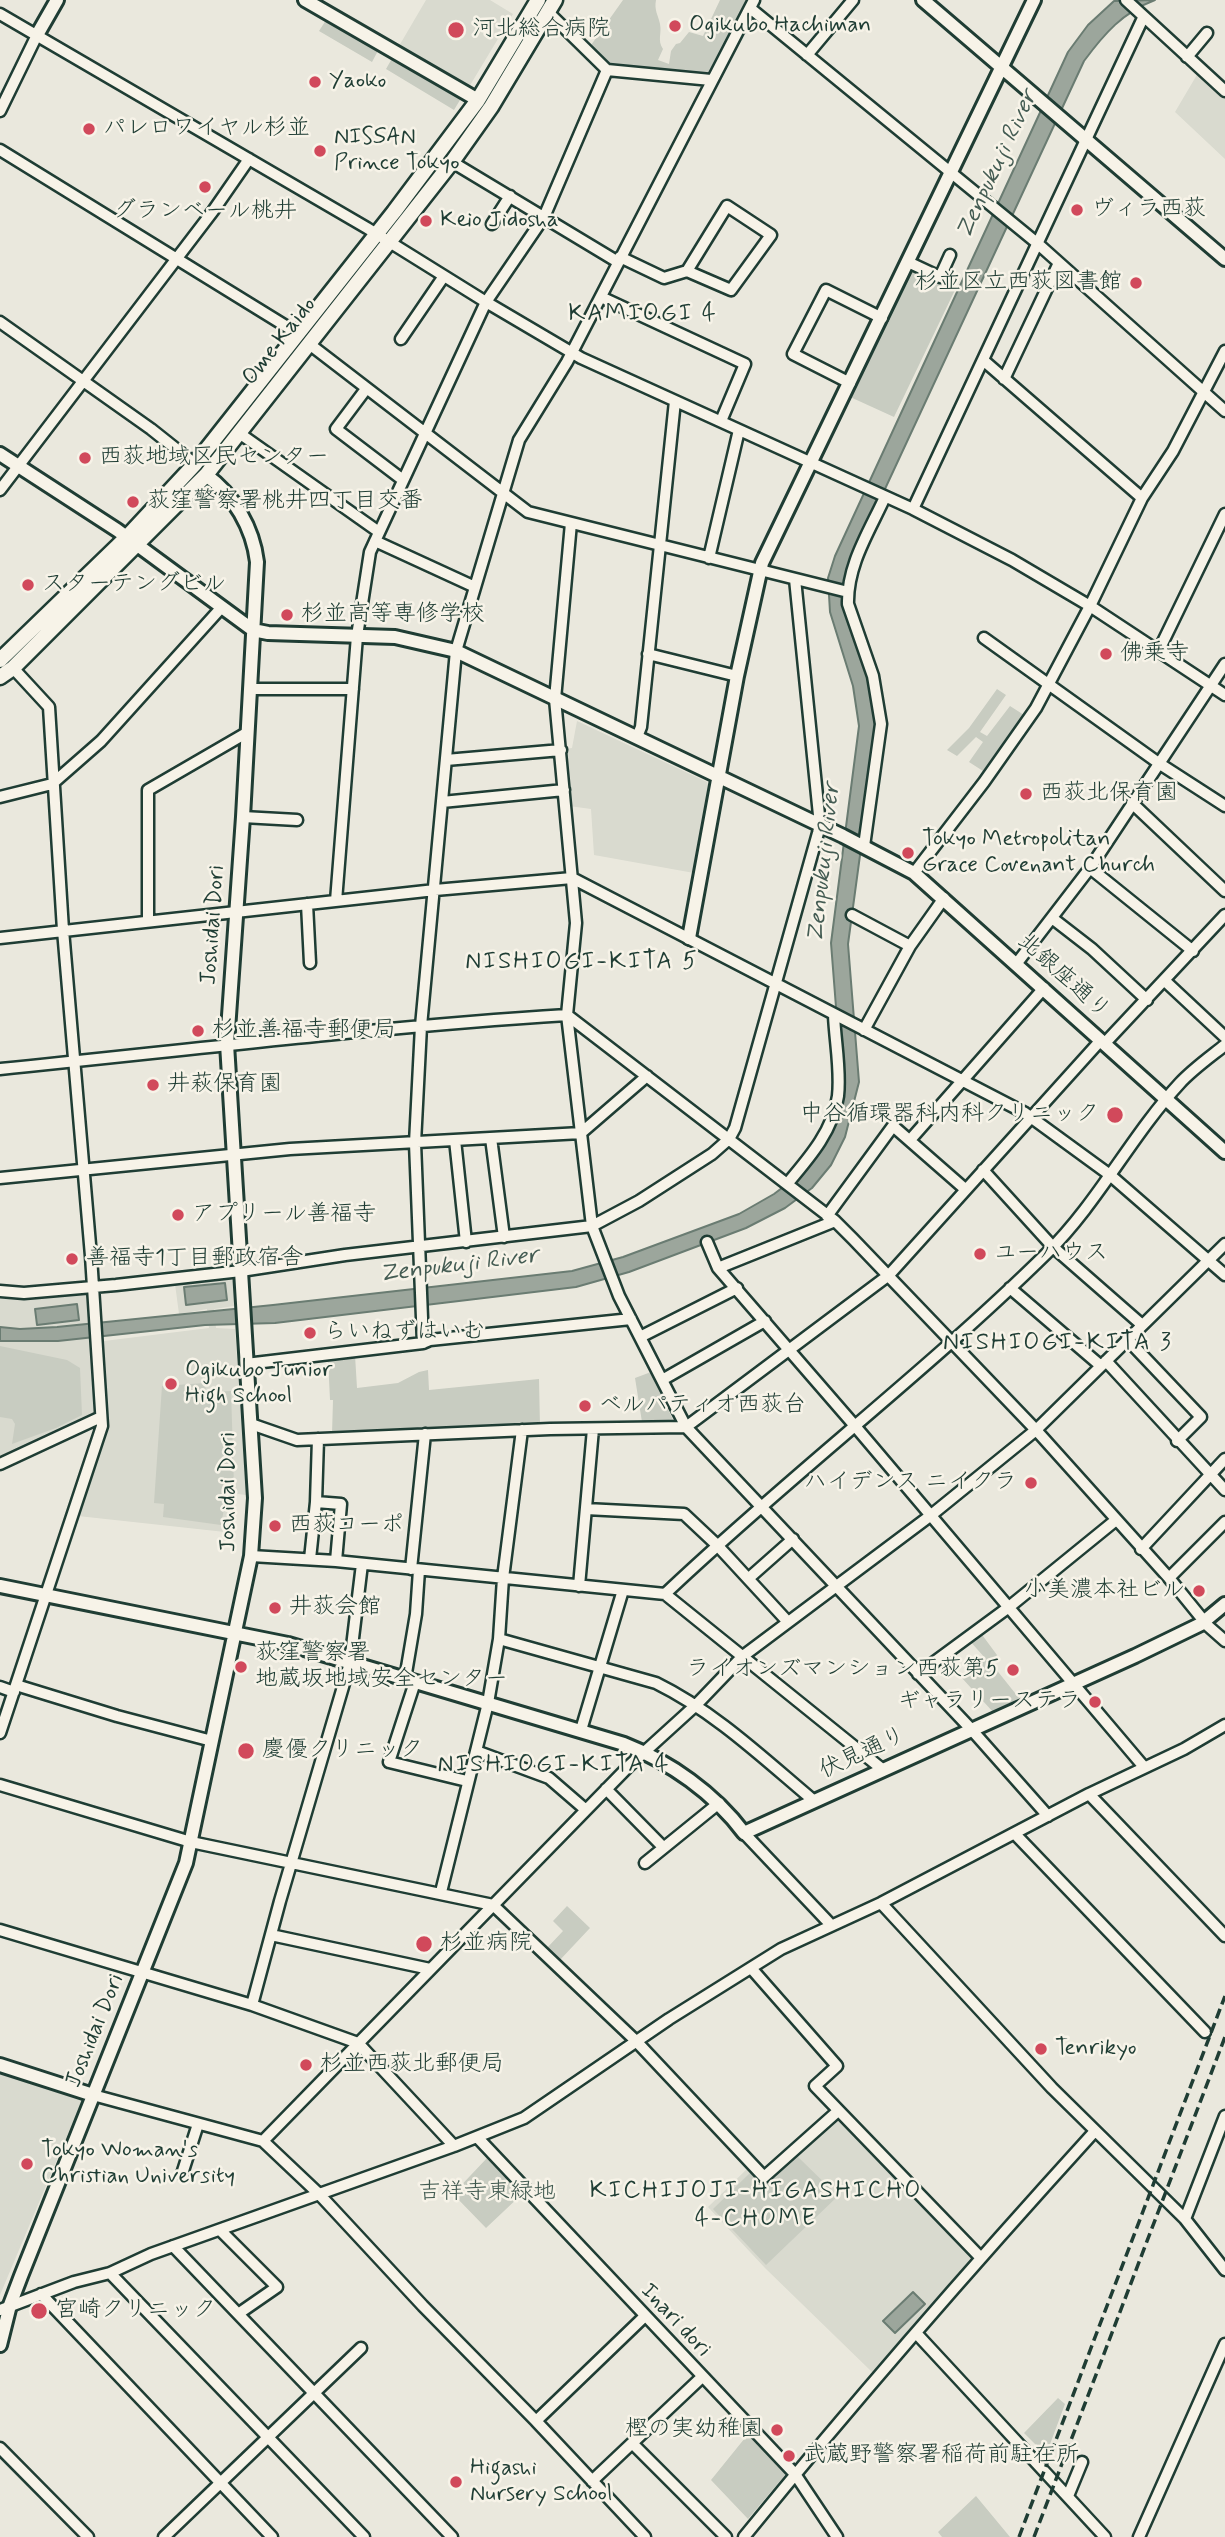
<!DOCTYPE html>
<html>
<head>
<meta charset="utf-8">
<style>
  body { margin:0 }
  canvas { display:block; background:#eae8dd }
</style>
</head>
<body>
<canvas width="1225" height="2537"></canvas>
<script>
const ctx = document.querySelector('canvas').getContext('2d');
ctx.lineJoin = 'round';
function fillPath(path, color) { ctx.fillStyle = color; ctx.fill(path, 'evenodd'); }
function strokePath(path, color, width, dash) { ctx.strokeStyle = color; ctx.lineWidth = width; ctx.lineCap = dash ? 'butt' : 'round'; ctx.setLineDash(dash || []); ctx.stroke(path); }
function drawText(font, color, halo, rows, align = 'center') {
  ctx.font = font + ' Mynerve,"Klee One",sans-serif'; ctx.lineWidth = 5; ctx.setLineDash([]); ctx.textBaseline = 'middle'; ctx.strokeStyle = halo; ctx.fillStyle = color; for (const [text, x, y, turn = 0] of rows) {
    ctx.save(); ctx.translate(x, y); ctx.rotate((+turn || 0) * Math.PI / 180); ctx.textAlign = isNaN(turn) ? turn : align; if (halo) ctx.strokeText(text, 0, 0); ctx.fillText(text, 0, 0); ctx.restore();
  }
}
fillPath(new Path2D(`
  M426,0H490L513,14L469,87L399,46Z
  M1198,73L1225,98V159L1175,112Z
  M577,721L707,782L710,791L694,873L594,855L591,809L569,806L564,749L572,748Z
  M229,1278L233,1281L234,1306L214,1309L216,1328L235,1329L246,1495L230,1493L225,1532L78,1516L108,1424L100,1344L104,1341L209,1328L207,1309L179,1314L175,1284Z
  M89,1293L96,1414L0,1458V1296L14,1297Z
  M0,2071L83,2098L0,2295Z
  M834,2120H840L973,2255V2260L876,2372H872L765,2268L708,2207L749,2167L764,2182Z`), '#d9dacf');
fillPath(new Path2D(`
  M623,0H656C654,10 658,15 660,24C662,34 657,40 663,49L658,60L669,64L671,51L676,44L680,43L689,32L703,36L720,0H749L710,76L609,65L589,48Z
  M328,17L380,47L372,62L319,31Z
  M394,55L463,95L454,110L386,69Z
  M910,269L955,290L894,417L848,396Z
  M997,689L1006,695L980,732L987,736L1010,706L1024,715L983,771L969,762L983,742L976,737L957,756L947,750L969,728Z
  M0,1346L67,1360L80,1368L82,1415L56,1428L12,1444L15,1424L12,1419L0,1417Z
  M355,1355L357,1388L398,1383L419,1372L428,1370L429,1390L539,1379L540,1427L332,1434L333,1400H330L328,1358Z
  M651,1372L674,1422H642L635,1378Z
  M205,1383L206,1392L231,1391L234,1487H228L221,1525L163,1517L164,1504L154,1503L162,1386Z
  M980,1632L997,1655L991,1663L1019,1698L993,1712L961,1677L985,1658L969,1640Z
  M567,1906L590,1928L559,1961L546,1949L563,1931L553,1921Z
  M798,2157L838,2196L766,2265L713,2209L751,2172L765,2186Z
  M487,2158L521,2195L486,2228L453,2194Z
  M1058,2398L1065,2404L1046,2455L1024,2433Z
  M749,2433L784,2471L785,2475L748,2519L711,2480Z
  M976,2496L1010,2537H942L938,2532Z`), '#c8ccc1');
const water = new Path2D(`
  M1155,0C1123,12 1104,34 1084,61L851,562L846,580L870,682L875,726L871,774L848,944L859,1082L845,1137L831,1165L812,1188L785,1208L746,1228L629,1272L576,1287L275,1323L205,1325L58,1341H0V1327L20,1329L57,1327L273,1305L572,1271L623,1257L739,1214L774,1194L799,1175L817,1155L842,1084L831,943L859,726L853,686L830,612L828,578L835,556L1068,52L1088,25L1114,1Z
  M225,1283L227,1300L186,1305L184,1287Z
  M77,1304L79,1320L37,1325L35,1309Z
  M913,2292L925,2304L895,2333L883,2321Z`);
fillPath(water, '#9ca69c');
strokePath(water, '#6a7c72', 2);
const street = new Path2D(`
  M1126,0L1225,91
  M750,8L1037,243L1225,411
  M548,12L607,70L711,80
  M0,14L367,228L486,302L581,358L913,509L1012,560L1090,606L1225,695
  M807,55L853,0
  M1187,57L1207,33
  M0,111L37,35
  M0,150L297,333
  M452,162L618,262
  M492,224L510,196
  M620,257L664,278L687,271L731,290L771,235L727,206L687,271
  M908,262L940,277L950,255
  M601,297L745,364L721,421
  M0,322L151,429L195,464
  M401,339L444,276
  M308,343L528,512L848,592
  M983,360L1142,498
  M1004,379L1059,263
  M850,383L793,354L826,290L882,318
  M366,389L336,429L403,480
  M239,433L379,532
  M0,490L213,211L249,159
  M913,509L1143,18
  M571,523L555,699L576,923L567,1015L592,1226L619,1296L686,1427L971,1729L1048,1816
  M375,541L475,587
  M709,558L739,430
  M984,638L1160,764L1225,806
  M1159,650L1225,514
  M648,654L737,676
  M250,689H353
  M637,737L641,727L675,401
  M446,760L561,750
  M0,797L52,784L101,741L221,608
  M442,802L564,790
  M1132,803L1225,891
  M243,817L297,820
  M864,846L881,724L873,676L848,604C847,565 869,532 885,497
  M1090,868L1193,951
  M914,873L984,782L1036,708L1090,606L1142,498L1173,451L1225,351
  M336,901L357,636L370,552L486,302L544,217L607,70
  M307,904L310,963
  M852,915L910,946
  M1052,918L1092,949L1147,1000
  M148,921V790L248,732
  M0,938L435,890L572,878L1025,1113L1110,1175L1225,1275
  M1017,963L1090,868L1225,664
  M1165,981L1225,1037
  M864,1030L910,946L944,898
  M1105,1043L1225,915
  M0,1069C189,1050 377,1027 567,1015L835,1221L853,1239L1036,1430L1169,1578L1208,1626L1225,1641
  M491,1138L504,1237
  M455,1140L466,1242
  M910,1140L1044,988
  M983,1170L1053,1247L1141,1324
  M0,1178L290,1149L581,1133L647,1076
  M787,1184C809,1158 833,1131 838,1096C841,1070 835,1041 834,1015
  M827,1216L893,1126L965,1189
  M707,1242L718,1268L855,1426L1144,1767
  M718,1268L835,1221
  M1010,1288L1101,1366
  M0,1291L24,1293L116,1285L241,1271L345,1255L592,1226L639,1201L712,1154L729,1139L735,1128L818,833L820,825L795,579
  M640,1337L737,1288
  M1127,1339L1201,1417L1177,1441
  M423,1343L415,1143L421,1026L456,651L519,440L567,362L754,0
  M1106,1361L1225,1490
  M246,1364L423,1343L430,1340L631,1319
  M662,1380L765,1321
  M251,1424L297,1440L550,1429L686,1427L889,1275L1101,1040
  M0,1464L101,1417
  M316,1502L341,1504L336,1561
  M586,1509L684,1514L717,1545L788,1622
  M1141,1549L1225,1459
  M251,1556L336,1561L665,1594L882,1769
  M310,1559L316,1502L318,1439
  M411,1569L425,1434
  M749,1578L793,1539
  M1169,1578L1225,1522
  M579,1586L593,1429
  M665,1594C788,1477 924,1374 1046,1254C1098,1203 1131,1136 1180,1083C1193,1069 1210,1057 1225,1045
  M499,1639L656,1683C715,1712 763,1758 813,1800
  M918,1674L1009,1607L1116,1520
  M405,1679L416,1614L419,1570
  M415,1682L389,1762L467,1781
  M16,1685L117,1716L212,1741
  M0,1687L14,1692
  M581,1730L623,1590
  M0,1733L102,1426L91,1256L63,930L49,707L13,668
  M476,1751L549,1778L586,1810
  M0,1785L191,1842L493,1905L636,2041L764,2177L838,2111
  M606,1789L663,1847
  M1089,1794L1225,1936
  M744,1833L831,1925
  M1015,1834L1205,2032
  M645,1863L719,1803
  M441,1892L488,1703L499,1639L503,1578L522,1430
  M881,1903L1052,2088L1185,2219L1225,2270
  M0,1930L252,2005L358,2043L454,2146
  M271,1935L430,1969
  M751,1968L837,2066L815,2086L981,2258
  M252,2005L280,1901L350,1663L362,1564
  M93,2095L263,2141L319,2194L423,2306L536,2421L645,2537
  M477,2137L795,2474L837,2537
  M263,2141L629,1766L696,1705L743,1656L930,1516L1036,1430L1225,1244
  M182,2174L198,2124
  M1185,2219L1225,2116
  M220,2230L277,2287L238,2314
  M173,2246L452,2537
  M110,2273L364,2537
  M41,2294L272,2537
  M0,2310L74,2282L110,2273L151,2254L454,2146L524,2118L669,2019L781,1949L881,1903L1089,1794L1184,1749L1225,1725
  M916,2333L1105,2537
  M536,2421L645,2316
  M632,2443L726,2537
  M0,2448L88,2537
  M592,2481L702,2377
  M1068,2496L1082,2462
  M164,2537L361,2348
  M744,2537C857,2398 975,2263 1095,2131
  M1139,2537L1225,2344`);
const secondary = new Path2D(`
  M305,0L478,100
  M923,0L1225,259
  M37,35L57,0
  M0,454L117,530L253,630L268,633L395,637L456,651L843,836L914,873L1225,1152
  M689,938L737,676L762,563L1034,0
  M0,1586L288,1644L624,1744C670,1762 714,1793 744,1833L1135,1656L1201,1624L1225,1604
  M0,2065L93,2095
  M0,2345L10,2305L21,2276L186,1863L251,1556L255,1498L227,1044L243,817L257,562C253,528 234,495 206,475`);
const primary = new Path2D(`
  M0,660L127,537L195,464L394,212L478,100L538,0
  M0,677L13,668L206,475L452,162L491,107L555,0`);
strokePath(street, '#1f3d34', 15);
strokePath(secondary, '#1f3d34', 18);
strokePath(primary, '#1f3d34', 19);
strokePath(street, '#f7f3e8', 10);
strokePath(secondary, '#f7f3e8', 12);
strokePath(primary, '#f7f3e8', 14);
strokePath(new Path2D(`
  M1019,2537L1225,1996
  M1034,2537L1225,2037`), '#1f3d34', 3.5, [10, 5]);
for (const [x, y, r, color] of [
  [675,26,7,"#d1495b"],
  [456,30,9,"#d1495b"],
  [315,82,7,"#d1495b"],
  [89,129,7,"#d1495b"],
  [320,151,7,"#d1495b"],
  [205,187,7,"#d1495b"],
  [1077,210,7,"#d1495b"],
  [426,221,7,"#d1495b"],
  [1136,283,7,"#d1495b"],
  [85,458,7,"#d1495b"],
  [133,502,7,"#d1495b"],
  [28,585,7,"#d1495b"],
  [287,615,7,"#d1495b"],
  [1106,654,7,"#d1495b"],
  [1026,794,7,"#d1495b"],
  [908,853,7,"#d1495b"],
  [198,1031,7,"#d1495b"],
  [153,1085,7,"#d1495b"],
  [1115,1115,9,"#d1495b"],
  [178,1215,7,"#d1495b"],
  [980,1254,7,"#d1495b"],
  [72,1259,7,"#d1495b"],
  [310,1333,7,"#d1495b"],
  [171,1384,7,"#d1495b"],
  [585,1406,7,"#d1495b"],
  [1031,1483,7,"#d1495b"],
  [275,1526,7,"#d1495b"],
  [1199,1591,7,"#d1495b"],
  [275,1608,7,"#d1495b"],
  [241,1667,7,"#d1495b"],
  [1013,1670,7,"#d1495b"],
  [1095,1702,7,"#d1495b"],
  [246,1751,9,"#d1495b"],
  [424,1944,9,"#d1495b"],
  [1041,2049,7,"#d1495b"],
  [306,2065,7,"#d1495b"],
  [27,2164,7,"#d1495b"],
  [39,2311,9,"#d1495b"],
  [777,2430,7,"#d1495b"],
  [789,2456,7,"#d1495b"],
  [456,2482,7,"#d1495b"]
]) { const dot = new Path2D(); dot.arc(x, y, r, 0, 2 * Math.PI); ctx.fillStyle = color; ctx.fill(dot); strokePath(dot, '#f7f3e8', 2.5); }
drawText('23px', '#1f3d34', '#f7f3e8', [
  ["Ogikubo Hachiman",689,26],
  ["河北総合病院",472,30],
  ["Yaoko",329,82],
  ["パレロワイヤル杉並",103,129],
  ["NISSAN",334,138],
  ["Prince Tokyo",334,164],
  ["ヴィラ西荻",1091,210],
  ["グランベール桃井",205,212,"center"],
  ["Keio Jidosha",440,221],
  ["杉並区立西荻図書館",1122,283,"right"],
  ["西荻地域区民センター",99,458],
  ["荻窪警察署桃井四丁目交番",147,502],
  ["スターテングビル",42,585],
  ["杉並高等専修学校",301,615],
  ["佛乗寺",1120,654],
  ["西荻北保育園",1040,794],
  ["Tokyo Metropolitan",922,840],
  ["Grace Covenant Church",922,866],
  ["杉並善福寺郵便局",212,1031],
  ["井萩保育園",167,1085],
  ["中谷循環器科内科クリニック",1099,1115,"right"],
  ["アプリール善福寺",192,1215],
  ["ユーハウス",994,1254],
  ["善福寺1丁目郵政宿舎",86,1259],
  ["らいねずはいむ",324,1333],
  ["Ogikubo Junior",185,1371],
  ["High School",185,1397],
  ["ベルパティオ西荻台",599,1406],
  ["ハイデンス ニイクラ",1017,1483,"right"],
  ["西荻コーポ",289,1526],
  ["小美濃本社ビル",1185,1591,"right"],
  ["井荻会館",289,1608],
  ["荻窪警察署",255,1654],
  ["地蔵坂地域安全センター",255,1680],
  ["ライオンズマンション西荻第5",999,1670,"right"],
  ["ギャラリーステラ",1081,1702,"right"],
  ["慶優クリニック",262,1751],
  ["杉並病院",440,1944],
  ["Tenrikyo",1055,2049],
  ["杉並西荻北郵便局",320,2065],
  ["Tokyo Woman's",41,2151],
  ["Christian University",41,2177],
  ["宮崎クリニック",55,2311],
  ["樫の実幼稚園",763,2430,"right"],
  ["武蔵野警察署稲荷前駐在所",803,2456],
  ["Higashi",470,2469],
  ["Nursery School",470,2495]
], 'left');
drawText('23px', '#1f3d34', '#f7f3e8', [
  ["Ome Kaido",280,342,-52],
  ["Joshidai Dori",214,925,-86],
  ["北銀座通り",1063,977,42],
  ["Joshidai Dori",229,1492,-90],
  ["伏見通り",863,1754,-25],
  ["Joshidai Dori",96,2031,-68],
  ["Inari dori",675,2321,47]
]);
drawText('23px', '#415a50', '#f7f3e8', [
  ["吉祥寺東緑地",487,2193]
]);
drawText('italic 24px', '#445c53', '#f7f3e8', [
  ["Zenpukuji River",998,165,-65],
  ["Zenpukuji River",825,863,-84],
  ["Zenpukuji River",459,1266,-7]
]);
ctx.letterSpacing = '2px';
drawText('24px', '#1f3d34', '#f7f3e8', [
  ["KAMIOGI 4",643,315],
  ["NISHIOGI-KITA 5",582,963],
  ["NISHIOGI-KITA 3",1058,1344],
  ["NISHIOGI-KITA 4",554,1766],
  ["KICHIJOJI-HIGASHICHO",756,2192],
  ["4-CHOME",756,2220]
]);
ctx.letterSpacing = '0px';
</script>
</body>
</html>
